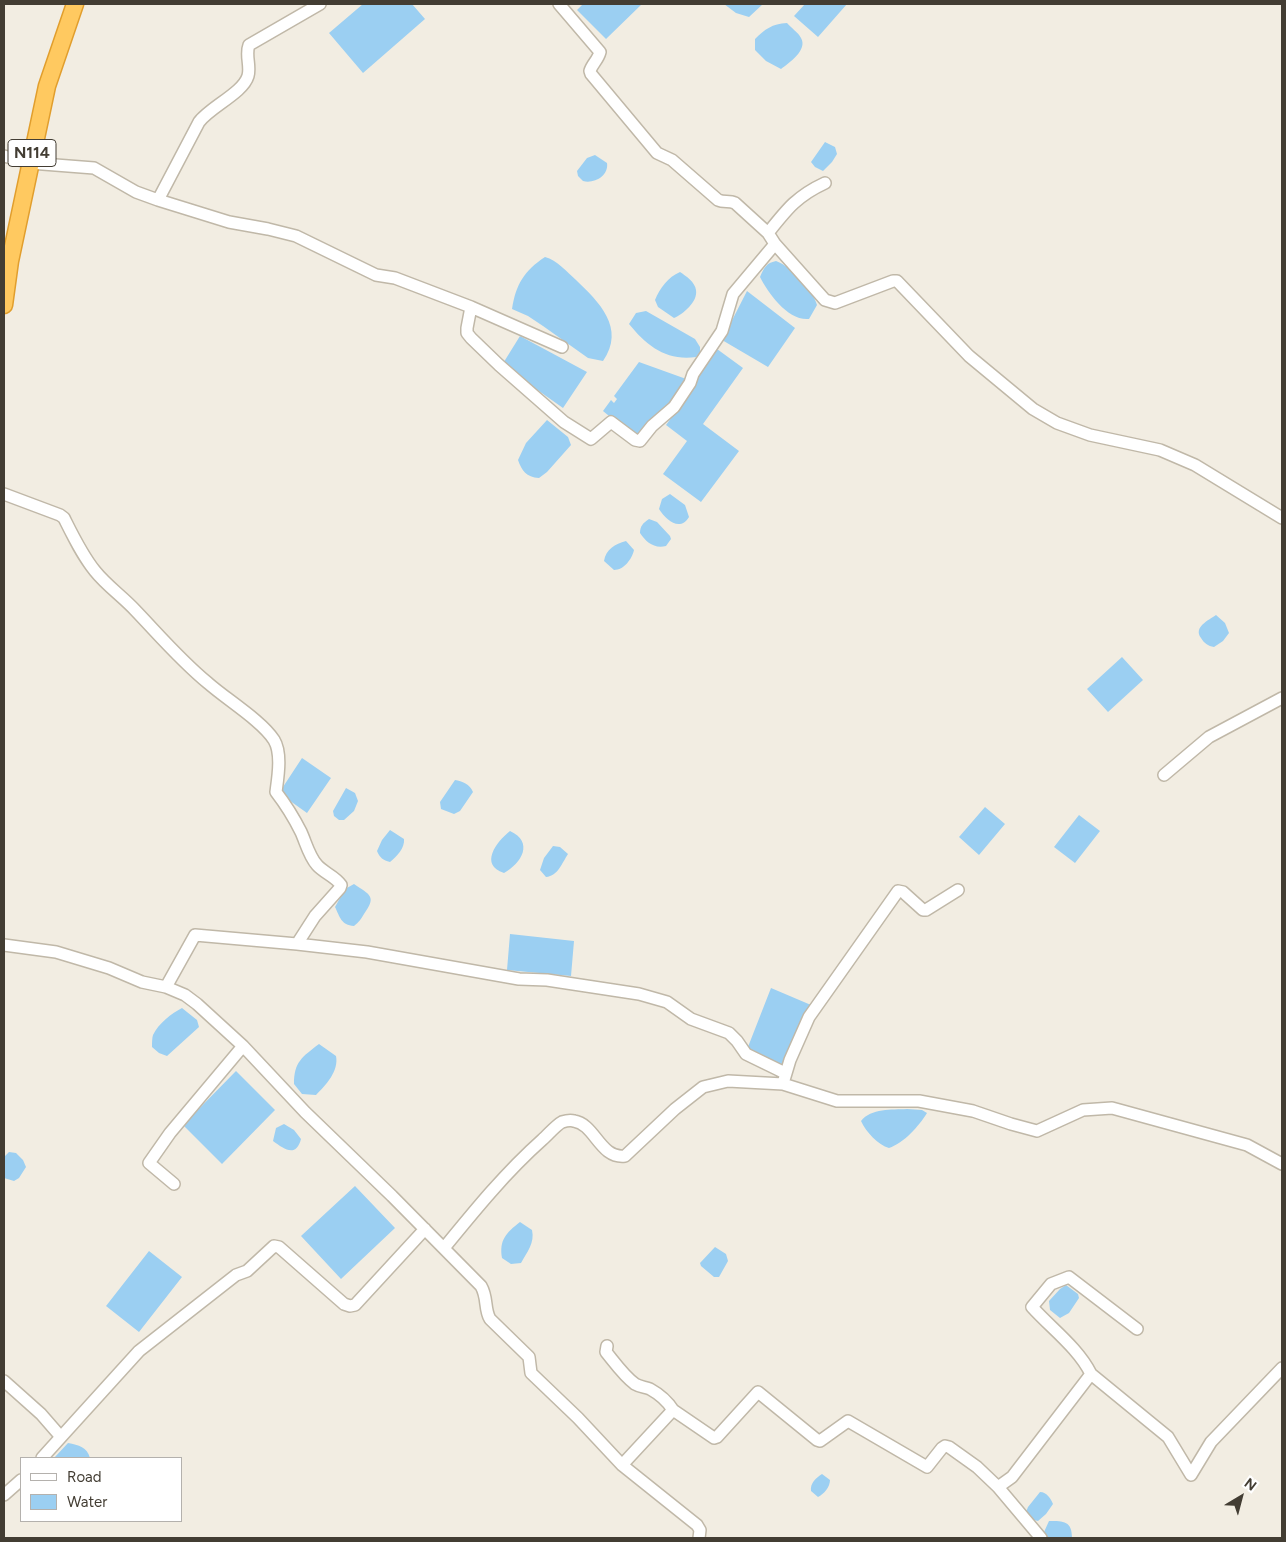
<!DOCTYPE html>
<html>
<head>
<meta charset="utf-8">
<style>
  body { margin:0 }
  #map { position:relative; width:1286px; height:1542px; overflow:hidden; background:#f2ede2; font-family:Figtree,sans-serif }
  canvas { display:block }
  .frame { position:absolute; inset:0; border:5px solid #433d33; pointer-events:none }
  .legend { position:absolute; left:20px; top:1457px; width:162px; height:65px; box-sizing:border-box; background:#fff; border:1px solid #b4b1ad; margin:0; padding:6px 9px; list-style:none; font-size:15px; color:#433d33 }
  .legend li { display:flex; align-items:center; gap:10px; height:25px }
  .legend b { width:25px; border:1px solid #b4b1ad }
  .north { position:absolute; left:1216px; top:1472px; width:50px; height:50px; -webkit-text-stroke:4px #fff; paint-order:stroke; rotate:37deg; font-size:14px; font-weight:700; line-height:20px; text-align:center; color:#433d33 }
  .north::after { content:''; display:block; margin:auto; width:18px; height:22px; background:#433d33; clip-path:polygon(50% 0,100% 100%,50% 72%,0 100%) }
</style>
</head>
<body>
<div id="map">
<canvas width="1286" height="1542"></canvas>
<div class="frame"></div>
<ul class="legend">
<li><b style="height:6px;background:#fff"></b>Road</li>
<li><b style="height:14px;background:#9bcff2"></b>Water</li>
</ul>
<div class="north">N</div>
</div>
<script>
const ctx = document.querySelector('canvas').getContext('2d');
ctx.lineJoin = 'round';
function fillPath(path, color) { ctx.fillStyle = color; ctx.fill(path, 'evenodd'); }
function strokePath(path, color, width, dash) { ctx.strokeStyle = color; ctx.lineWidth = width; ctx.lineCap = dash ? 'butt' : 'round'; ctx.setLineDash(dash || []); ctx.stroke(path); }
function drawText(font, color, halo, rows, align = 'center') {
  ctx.font = font + ' Figtree,sans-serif'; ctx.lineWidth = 4; ctx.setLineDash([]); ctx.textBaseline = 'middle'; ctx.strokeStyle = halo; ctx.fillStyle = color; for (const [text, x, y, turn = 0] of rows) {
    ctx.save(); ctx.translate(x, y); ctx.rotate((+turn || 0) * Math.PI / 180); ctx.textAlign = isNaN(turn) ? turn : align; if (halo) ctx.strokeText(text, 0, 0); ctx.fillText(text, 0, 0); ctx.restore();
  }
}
fillPath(new Path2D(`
  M363,4H412L425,19L363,73L329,33Z
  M583,4H642L606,39L577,10Z
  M724,4H763L749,17L736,13Z
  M805,4H847L818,37L794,16Z
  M787,23C791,28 798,32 801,38C808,50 789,63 781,69L766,61L755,50V39C765,29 772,24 787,23Z
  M825,142L835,147L837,154L832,162L823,171L815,167L811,162Z
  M595,155L607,163C609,176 594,184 583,181L578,176L577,171L587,158Z
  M545,257C557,260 567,272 576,280C599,302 626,328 603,361L588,358L543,326L528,316L512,309C516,284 524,271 545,257Z
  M776,261C791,266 813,290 817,305L809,319C788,321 768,293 760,277C764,268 766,263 776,261Z
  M680,272C686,276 695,282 696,290C698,302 683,314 674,318L658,307L655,300C660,288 668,277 680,272Z
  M747,291L795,328L768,367L722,340Z
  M646,311L695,339L700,347V352L696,357C666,361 647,346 629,324L636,313Z
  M520,336L587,372L563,408L502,365Z
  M717,349L743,368L703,424L739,451L701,502L663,474L687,441L666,425L697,382L694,380Z
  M639,362L689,380L673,404L637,439L603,411L611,400L614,403L617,399L614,396Z
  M547,420L568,437L571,445L547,472L539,478C526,477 522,471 518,460L526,443Z
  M670,494L685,505L689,517C680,532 666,520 659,509L662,499Z
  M649,519L657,522L670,536L671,539L666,546C654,549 646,542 640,533C640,526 643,523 649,519Z
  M626,541L634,550C632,559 624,570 614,570L604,561C606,549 615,544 626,541Z
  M1216,615L1225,623L1229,633L1223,641L1214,647C1208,646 1204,643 1201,638C1193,627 1209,620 1216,615Z
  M1122,657L1143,680L1108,712L1087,689Z
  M302,758L331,778L307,813L279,793Z
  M455,780C462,781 470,784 473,792L460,811L454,814L441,809L440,802Z
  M346,788L355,793L358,801L354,811L344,820H339L334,816L333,811Z
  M985,807L1005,824L979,855L959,837Z
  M1079,815L1100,831L1075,863L1054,847Z
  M390,830L404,839C405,848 397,856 390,862C383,860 380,858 377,851L382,840Z
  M510,831C534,842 522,863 504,873C479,865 496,842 510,831Z
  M553,846L560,847L568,854C562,863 558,876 546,877L540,870L544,858Z
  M354,884C370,895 377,896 364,914C361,919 359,922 354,926C341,925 340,917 335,907L345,889Z
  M510,934L574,941L571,976L507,970Z
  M771,988L811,1005L786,1068L746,1052Z
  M182,1008L197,1020L199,1027L167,1056L159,1053L152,1047C152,1043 152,1038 153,1035C158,1024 172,1013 182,1008Z
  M319,1044L336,1056C339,1071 326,1085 316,1095L302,1094L294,1084C294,1062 302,1057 319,1044Z
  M236,1071L275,1110L222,1164L183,1125Z
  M907,1109L922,1110L927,1113C919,1126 904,1143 889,1148C878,1145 866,1132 861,1121C871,1108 892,1110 907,1109Z
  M284,1124L294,1130L301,1139C296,1158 284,1149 273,1141L276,1128Z
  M9,1152L16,1153L23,1160L26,1167L19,1178L14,1181L4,1178V1157Z
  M355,1186L395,1228L341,1279L301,1236Z
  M520,1222L532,1230C535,1243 527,1252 521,1263L511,1264L502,1258C499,1240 506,1233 520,1222Z
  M715,1247L726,1254L728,1261L719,1277H714L701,1266L700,1263Z
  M149,1251L182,1277L139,1332L106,1306Z
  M1066,1285L1078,1294L1079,1298L1069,1313L1060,1318L1050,1310L1049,1301L1060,1289Z
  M68,1443C79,1445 87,1447 90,1458H54Z
  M822,1474L830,1480C830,1487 824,1494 818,1497L811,1491C810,1483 816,1478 822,1474Z
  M1040,1492C1047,1492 1051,1499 1053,1504L1046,1514L1038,1521L1034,1520L1026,1512L1028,1507Z
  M1049,1521C1064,1521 1072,1521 1072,1538H1047L1044,1532Z`), '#9bcff2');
const minor = new Path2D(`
  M559,4L600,52C598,60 592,64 590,71L591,74L657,153L672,160L718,200C724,203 729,200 735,203L768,233
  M4,156L30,163L94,168L136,192L158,200L229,222L268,229L296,236L376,275L395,278L471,307L562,347
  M158,200L199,122C210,107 243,93 248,76C251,66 245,55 249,45L320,4
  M775,244L825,300L835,303L893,281H897L969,356L1033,409L1057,423L1090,435L1160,450L1195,465L1282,518
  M471,307L467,328V333L471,338L499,365L564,422L591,439L611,422L635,440L640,441L652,426L674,407L690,383L693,374L722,331L733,294L775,244L768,233C787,209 797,196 825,183
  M4,494L60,515L64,518C73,536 82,555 95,571C106,585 123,597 135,610C159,635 181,661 208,683C226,699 262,721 274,740C282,753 278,777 276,792C286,805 294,818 301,832C306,843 309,856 317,865C324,873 335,876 341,885L340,888L315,916L297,944L195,935L166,987
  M1164,775L1209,737L1282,698
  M297,944L367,952L519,979L547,980L639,994L667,1002L691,1019L729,1033L737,1041L746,1054L785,1073
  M4,945L56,952L109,968L142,982L166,987L185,995L197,1004L243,1046L305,1112L392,1196L481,1286C488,1298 484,1309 490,1319L529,1357L531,1373L578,1418L622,1465L697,1525L700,1530L699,1538
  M784,1080L790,1060L809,1017L898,891L903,892L923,910H926L958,890
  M174,1184L149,1163L170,1133L243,1046
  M444,1248C475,1210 506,1172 542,1140C549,1134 555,1126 562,1122C565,1121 571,1120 574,1121C595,1124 600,1159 625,1156L675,1109L703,1087L728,1081L783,1084L837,1101H919L973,1111L1011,1124L1037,1131L1083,1110L1112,1108L1247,1145L1282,1164
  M607,1346L606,1352C615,1363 624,1376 635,1384C640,1387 645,1387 650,1389C659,1394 668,1402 673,1410
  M1091,1374C1078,1348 1052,1329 1032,1307L1051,1284L1069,1277L1137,1329
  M4,1381L41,1414L61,1437L42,1458
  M61,1437L139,1351L236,1275L247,1271L274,1246L279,1247L344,1304L350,1306L355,1305L425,1229
  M622,1465L673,1410L714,1438L717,1437L758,1392L817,1440L820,1441L848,1421L927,1467L942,1448L945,1446L949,1447L977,1467L998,1487L1041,1538
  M998,1487L1012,1477L1091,1374L1168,1437L1191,1475L1211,1442L1282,1368
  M4,1495L21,1480`);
const highway = new Path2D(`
  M4,305L10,261L47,86L75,4`);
strokePath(minor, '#c0b8a8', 14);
strokePath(highway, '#e19e2d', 19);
strokePath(minor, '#fff', 11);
strokePath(highway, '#ffc960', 16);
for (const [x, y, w] of [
  [32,153,48]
]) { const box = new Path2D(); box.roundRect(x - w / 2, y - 13.5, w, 27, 4); ctx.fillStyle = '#fff'; ctx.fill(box); strokePath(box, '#433d33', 1); }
drawText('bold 16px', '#433d33', null, [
  ["N114",32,153]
]);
</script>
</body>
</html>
